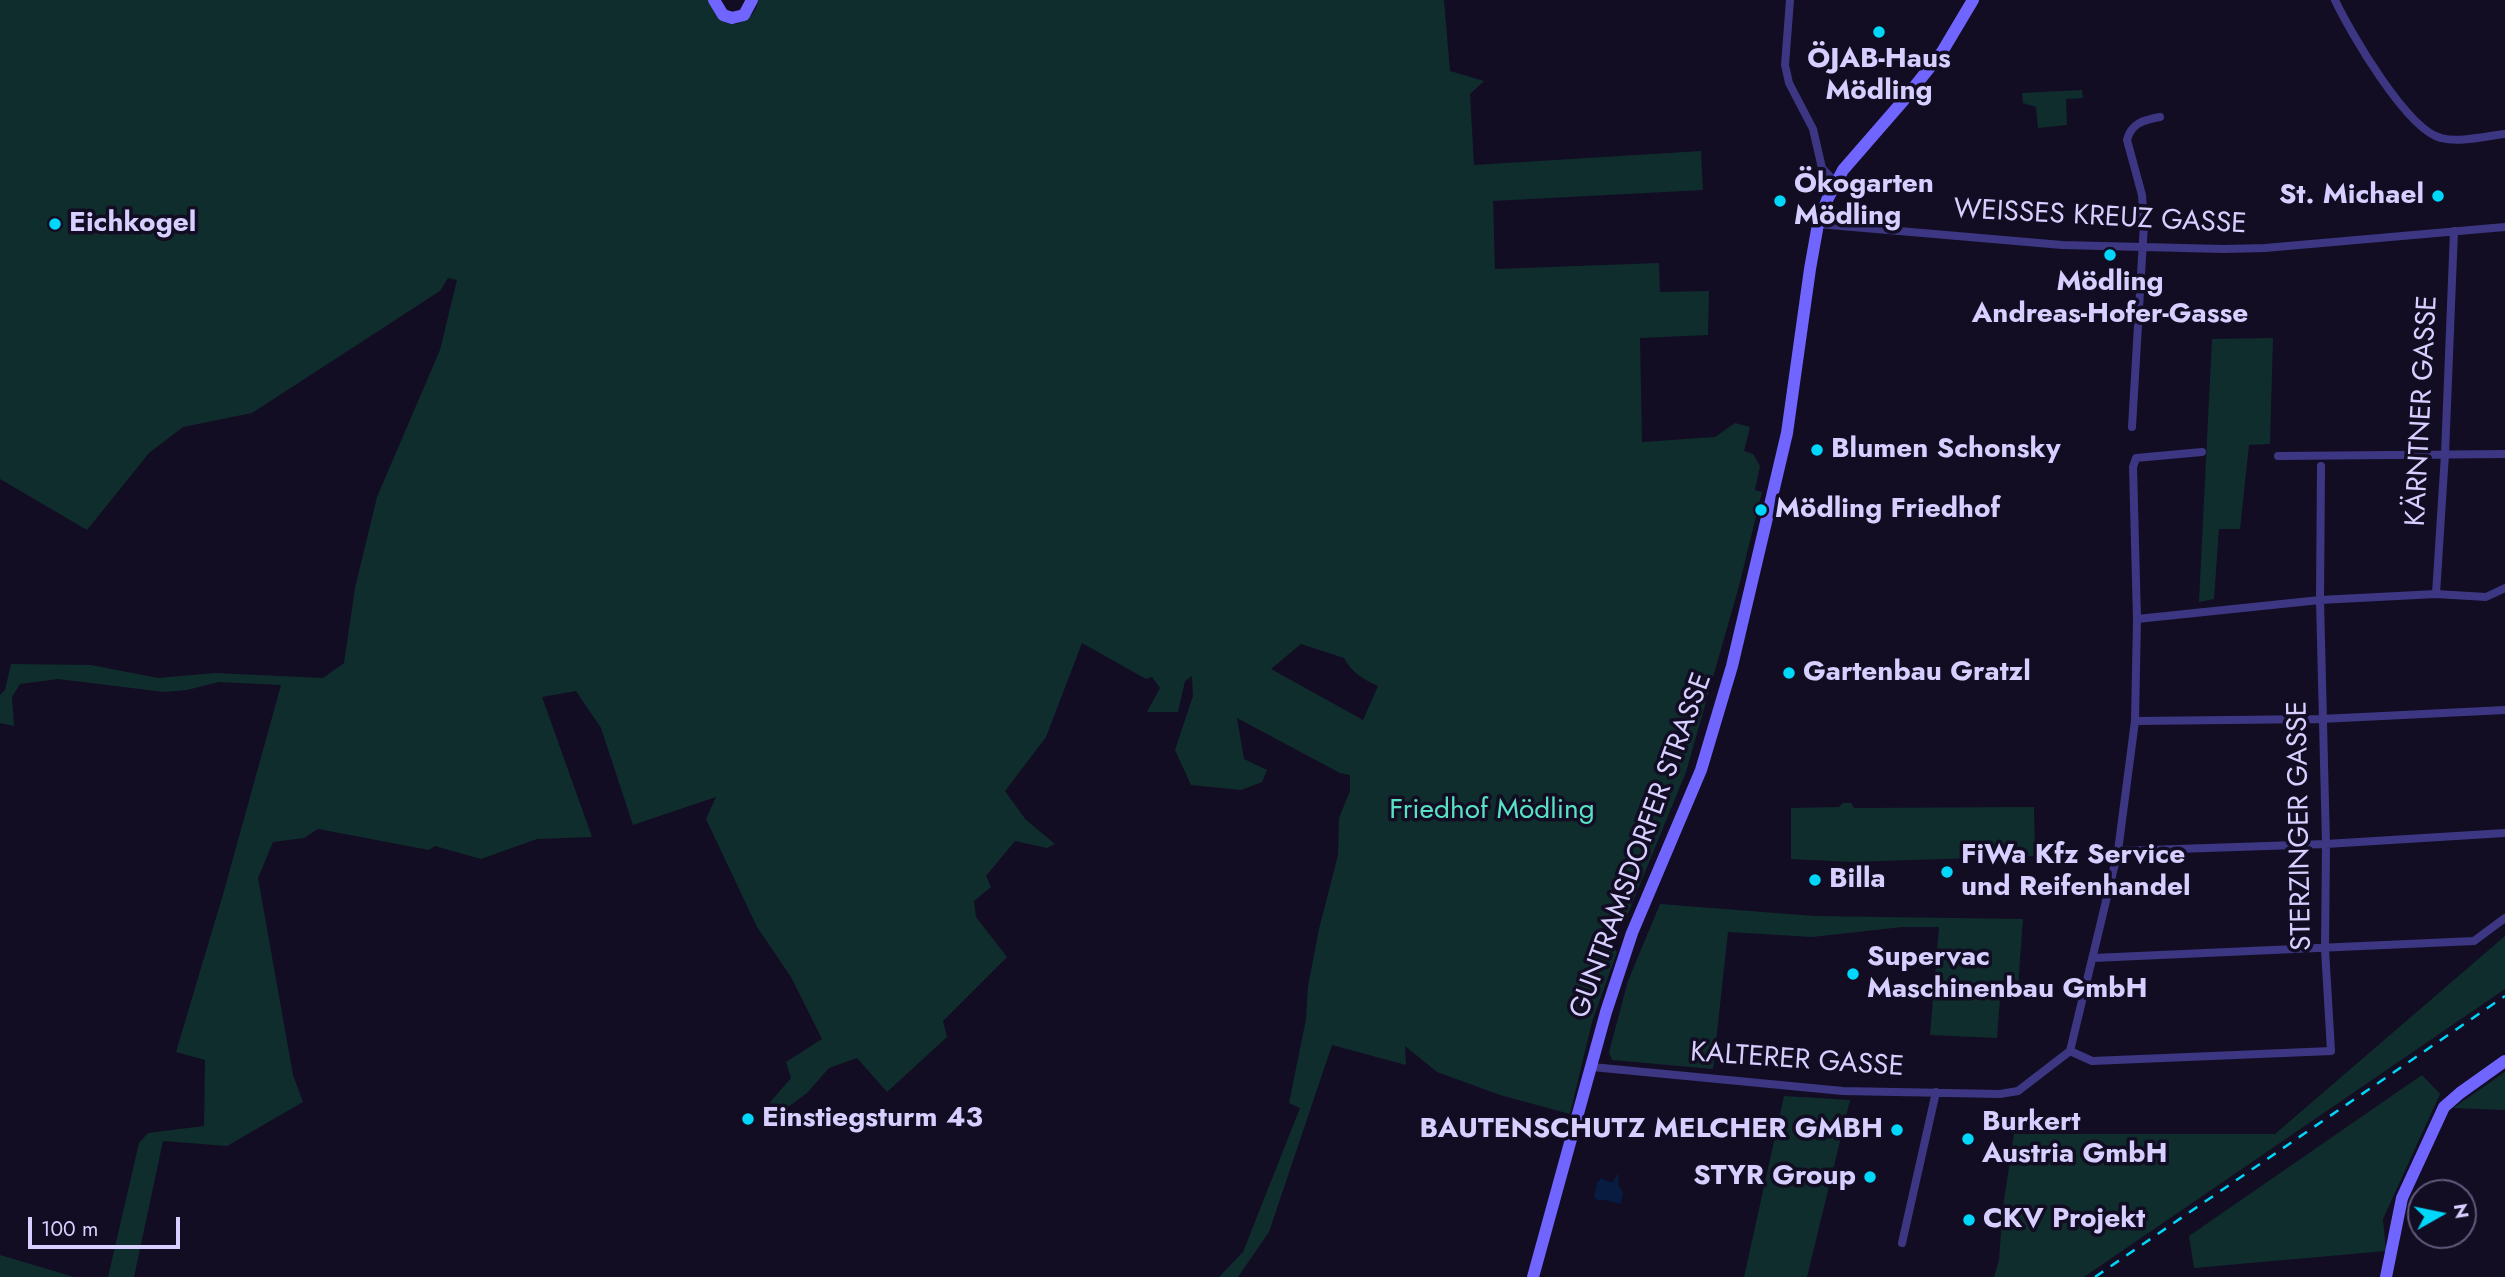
<!DOCTYPE html>
<html>
<head>
<meta charset="utf-8">
<style>
  body { margin:0 }
  #map { position:relative; width:2505px; height:1277px; overflow:hidden; background:#120d23; font-family:Jost,sans-serif }
  canvas { display:block }
  .north { position:absolute; left:2407px; top:1179px; width:70px; height:70px; box-sizing:border-box; background:#120d23; border:2px solid #605b7b; border-radius:50%; rotate:81deg; font-size:19px; font-weight:700; line-height:28px; text-align:center; color:#d6cfff }
  .north::after { content:''; display:block; margin:auto; width:24px; height:32px; background:#00d7fa; clip-path:polygon(50% 0,100% 100%,50% 72%,0 100%) }
  .scale { position:absolute; left:28px; top:1217px; width:152px; height:32px; box-sizing:border-box; border:4px solid #d6cfff; border-top:0; padding-left:9px; font-size:21px; line-height:24px; white-space:nowrap; color:#d6cfff; -webkit-text-stroke:5px #120d23; paint-order:stroke }
</style>
</head>
<body>
<div id="map">
<canvas width="2505" height="1277"></canvas>
<div class="north">N</div>
<div class="scale">100 m</div>
</div>
<script>
const ctx = document.querySelector('canvas').getContext('2d');
ctx.lineJoin = 'round';
function fillPath(path, color) { ctx.fillStyle = color; ctx.fill(path, 'evenodd'); }
function strokePath(path, color, width, dash) { ctx.strokeStyle = color; ctx.lineWidth = width; ctx.lineCap = dash ? 'butt' : 'round'; ctx.setLineDash(dash || []); ctx.stroke(path); }
function drawText(font, color, halo, rows, align = 'center') {
  ctx.font = font + ' Jost,sans-serif'; ctx.lineWidth = 7; ctx.setLineDash([]); ctx.textBaseline = 'middle'; ctx.strokeStyle = halo; ctx.fillStyle = color; for (const [text, x, y, turn = 0] of rows) {
    ctx.save(); ctx.translate(x, y); ctx.rotate((+turn || 0) * Math.PI / 180); ctx.textAlign = isNaN(turn) ? turn : align; if (halo) ctx.strokeText(text, 0, 0); ctx.fillText(text, 0, 0); ctx.restore();
  }
}
fillPath(new Path2D(`
  M0,0H710C712,7 714,15 721,20C736,31 757,17 758,0H1444L1450,71L1484,81L1470,94L1474,165L1701,151L1703,190L1493,201L1495,269L1659,263L1660,292L1709,291L1708,335L1640,338L1642,442L1715,437L1735,423L1750,427L1744,451L1753,454L1760,466L1755,490L1762,492L1739,586L1686,772L1627,916L1608,917L1602,930L1617,952L1592,1022L1570,1114L1500,1095L1437,1072L1405,1046L1406,1065L1332,1045L1269,1232L1238,1277H1219L1243,1252L1300,1108L1289,1103L1306,1019L1308,986L1319,929L1338,855L1339,818L1350,791V775L1340,773L1237,718L1244,759L1267,770L1262,782L1241,790L1191,785L1175,750L1193,696L1192,676L1185,681L1178,712H1147L1160,688L1152,677L1146,679L1082,643L1046,737L1005,791L1026,820L1055,844L1047,848L1015,841L986,876L991,887L974,901L976,917L1007,957L943,1021L947,1037L887,1092L857,1058L829,1068L807,1093L773,1118L766,1107L791,1078L786,1062L822,1039L791,977L757,927L706,819L716,797L633,825L601,728L576,691L542,697L592,837L537,839L481,859L435,846L429,850L318,829L304,838L273,842L258,878L293,1075L303,1102L227,1146L163,1141L134,1277H108L139,1143L148,1133L204,1126L205,1060L176,1052L224,891L281,685L219,682L187,690L164,692L58,679L20,684L12,697L14,726L0,723V695L5,690L11,664L91,665L158,678L215,673L323,678L344,663L355,588L377,497L440,350L457,280L448,278L440,291L252,413L183,427L149,453L87,530L0,479ZM1301,644L1344,658C1352,673 1363,679 1378,686L1363,720L1271,669Z
  M2082,90L2083,98L2066,99L2067,125L2038,128L2036,107L2023,103L2022,93Z
  M2273,338L2270,444L2249,445L2240,529H2219L2214,599L2199,602L2212,339Z
  M1843,803H1851L1854,808L2034,807L2035,856L1851,862L1791,859V808L1839,807Z
  M1660,904L1814,916L2023,919L2018,988L2001,985L1997,1038L1930,1035L1939,927H1902L1812,937L1728,932L1713,1069L1612,1060L1609,1052L1628,981Z
  M2505,936V989L2084,1277H1994L1999,1260L2003,1207L2014,1134H2275Z
  M2505,1072V1110L2453,1108Z
  M2422,1075L2440,1094L2383,1219L2386,1251L2194,1268L2189,1236Z
  M1784,1096L1850,1100L1807,1277H1744Z
  M0,1255L74,1277H0Z`), '#102d2d');
fillPath(new Path2D(`
  M1618,1173L1619,1187L1623,1192L1621,1204L1605,1200H1597L1594,1197L1597,1183L1601,1178L1612,1183Z`), '#081b41');
strokePath(new Path2D(`
  M1790,0L1785,65L1789,83L1813,129L1822,168L1835,182
  M2335,0C2350,32 2407,130 2441,138C2460,143 2486,136 2505,134
  M1818,224L2062,245L2224,249L2265,248L2505,227
  M2132,427L2144,224L2142,195L2127,140C2131,123 2144,120 2160,117
  M2278,456L2505,454
  M2436,594L2445,454L2454,231
  M2137,619L2320,600L2436,594L2486,597L2505,588
  M2135,721L2321,719L2505,710
  M2118,851L2326,844L2505,833
  M2093,958L2474,941L2505,918
  M2070,1051L2092,1061L2331,1051L2325,949L2326,844L2320,600L2321,466
  M1592,1067L1843,1091L2000,1094L2018,1091L2070,1051L2118,851L2135,721L2137,619L2133,467L2136,458L2202,452
  M1902,1243L1936,1092`), '#3d3783', 8);
strokePath(new Path2D(`
  M714,0L723,15L732,18L744,15L752,0
  M1533,1277L1606,1012L1632,933L1701,770L1732,666L1787,433L1810,269L1818,224L1827,200L1843,170L1903,101L1942,52L1973,0
  M2386,1277L2402,1198L2444,1107L2460,1093L2505,1061`), '#7066ff', 12);
strokePath(new Path2D(`
  M2095,1277L2505,996`), '#00d7fa', 2.5, [10, 9]);
for (const [x, y, r, color] of [
  [1879,32,7,"#00d7fa"],
  [2438,196,7,"#00d7fa"],
  [1780,201,7,"#00d7fa"],
  [55,224,7,"#00d7fa"],
  [2110,255,7,"#00d7fa"],
  [1817,450,7,"#00d7fa"],
  [1761,510,7,"#00d7fa"],
  [1789,673,7,"#00d7fa"],
  [1947,872,7,"#00d7fa"],
  [1815,880,7,"#00d7fa"],
  [1853,974,7,"#00d7fa"],
  [748,1119,7,"#00d7fa"],
  [1897,1130,7,"#00d7fa"],
  [1968,1139,7,"#00d7fa"],
  [1870,1177,7,"#00d7fa"],
  [1969,1220,7,"#00d7fa"]
]) { const dot = new Path2D(); dot.arc(x, y, r, 0, 2 * Math.PI); ctx.fillStyle = color; ctx.fill(dot); strokePath(dot, '#120d23', 2.5); }
drawText('bold 28px', '#d6cfff', '#120d23', [
  ["ÖJAB-Haus",1879,60,"center"],
  ["Mödling",1879,92,"center"],
  ["Ökogarten",1794,185],
  ["Mödling",1794,217],
  ["St. Michael",2424,196,"right"],
  ["Eichkogel",69,224],
  ["Mödling",2110,283,"center"],
  ["Andreas-Hofer-Gasse",2110,315,"center"],
  ["Blumen Schonsky",1831,450],
  ["Mödling Friedhof",1775,510],
  ["Gartenbau Gratzl",1803,673],
  ["FiWa Kfz Service",1961,856],
  ["und Reifenhandel",1961,888],
  ["Billa",1829,880],
  ["Supervac",1867,958],
  ["Maschinenbau GmbH",1867,990],
  ["Einstiegsturm 43",762,1119],
  ["Burkert",1982,1123],
  ["Austria GmbH",1982,1155],
  ["BAUTENSCHUTZ MELCHER GMBH",1883,1130,"right"],
  ["STYR Group",1856,1177,"right"],
  ["CKV Projekt",1983,1220]
], 'left');
drawText('28px', '#d6cfff', '#120d23', [
  ["WEISSES KREUZ GASSE",2100,218,3],
  ["KÄRNTNER GASSE",2423,411,-87],
  ["STERZINGER GASSE",2301,826,-91],
  ["GUNTRAMSDORFER STRASSE",1642,846,-70],
  ["KALTERER GASSE",1797,1061,4]
]);
drawText('28px', '#58e2c5', '#120d23', [
  ["Friedhof Mödling",1492,811]
]);
</script>
</body>
</html>
